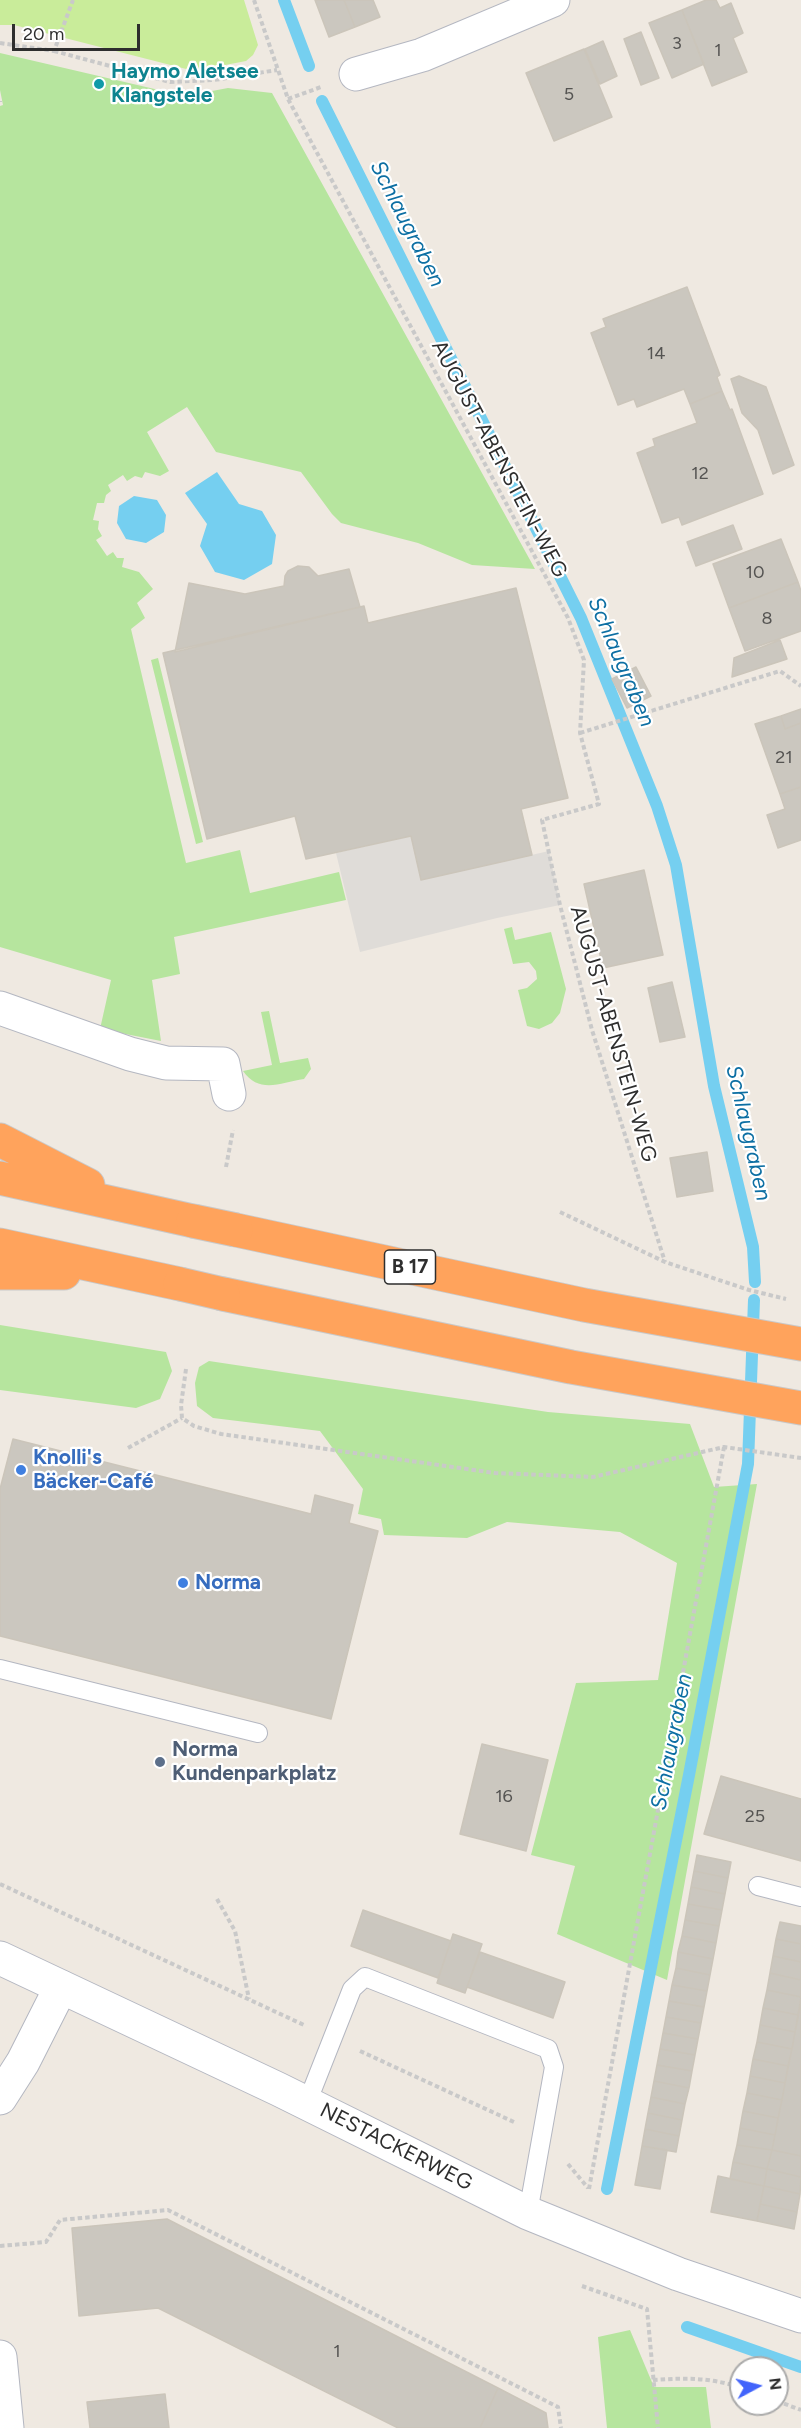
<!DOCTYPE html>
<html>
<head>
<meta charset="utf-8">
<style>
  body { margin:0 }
  #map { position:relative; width:801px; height:2428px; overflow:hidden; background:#efe9e1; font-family:Figtree,sans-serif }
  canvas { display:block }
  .north { position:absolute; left:729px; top:2356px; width:60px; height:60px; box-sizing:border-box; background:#fff; border:2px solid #ababab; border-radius:50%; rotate:83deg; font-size:16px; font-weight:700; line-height:24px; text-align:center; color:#2e2e2e }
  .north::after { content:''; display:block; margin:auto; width:21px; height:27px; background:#4264fb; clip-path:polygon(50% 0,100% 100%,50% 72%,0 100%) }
  .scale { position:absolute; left:12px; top:24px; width:128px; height:27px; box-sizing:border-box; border:3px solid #2e2e2e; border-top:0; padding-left:8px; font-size:18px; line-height:21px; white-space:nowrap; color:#2e2e2e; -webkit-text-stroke:4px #fff; paint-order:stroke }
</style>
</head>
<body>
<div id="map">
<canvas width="801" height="2428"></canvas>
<div class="north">N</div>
<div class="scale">20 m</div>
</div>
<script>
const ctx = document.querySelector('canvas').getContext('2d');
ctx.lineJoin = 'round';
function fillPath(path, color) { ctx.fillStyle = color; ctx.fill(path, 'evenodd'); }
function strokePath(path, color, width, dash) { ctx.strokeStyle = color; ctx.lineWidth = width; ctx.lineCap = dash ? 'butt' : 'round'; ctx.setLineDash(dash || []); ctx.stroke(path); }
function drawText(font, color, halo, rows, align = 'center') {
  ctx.font = font + ' Figtree,sans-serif'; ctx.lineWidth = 4.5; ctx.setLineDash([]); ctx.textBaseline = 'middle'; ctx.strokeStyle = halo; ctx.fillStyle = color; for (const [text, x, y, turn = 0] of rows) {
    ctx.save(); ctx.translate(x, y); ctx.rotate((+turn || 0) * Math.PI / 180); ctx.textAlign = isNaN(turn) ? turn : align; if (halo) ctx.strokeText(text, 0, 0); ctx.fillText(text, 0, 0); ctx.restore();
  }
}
fillPath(new Path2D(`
  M0,53L176,94H196L228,88L272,93L535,569L472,565L418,543L341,523L332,514L301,472L216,452L187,407L147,432L169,471L160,476L145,472L142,478L135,476L127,481L123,475L108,485L111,491L106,495L104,503H97L93,520L99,521L98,529L102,536L96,540L107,556L113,552L117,558H124L122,567L139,572L153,589L137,603L145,618L131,629L186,863L240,850L250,893L339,872L346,900L174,937L180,974L152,980L161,1041L100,1029L111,980L0,947V106L3,105L0,90Z
  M158,658L203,842L196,844L151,660Z
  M512,927L515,940L551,932L566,989L560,1013L552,1023L539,1029L527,1026L518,990L527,988L537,979L536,971L529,962L513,964L504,929Z
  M269,1011L280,1063L308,1058L311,1069L304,1079C280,1083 259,1094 243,1071L272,1065L261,1012Z
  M0,1325L166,1352L172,1371L160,1399L136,1408L0,1390Z
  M209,1361L548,1412L690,1424L714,1487L757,1484L667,1980L557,1934L575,1866L531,1855L576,1683L658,1680L677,1563L620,1532L507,1522L467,1538L384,1535L381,1519L358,1514L363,1489L320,1431L213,1418L197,1406L195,1383L199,1367Z
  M630,2330L654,2387H706L711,2428H607L598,2337Z`), '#b6e59e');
fillPath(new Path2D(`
  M0,0H244L258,45L253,55L246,61L194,71L14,25H0Z`), '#c9ec9a');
fillPath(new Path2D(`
  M411,836L421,880L549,851L560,905L497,918L360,952L336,853Z`), '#dfdcd8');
fillPath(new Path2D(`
  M217,472L239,504L262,511L276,535L272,564L244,580L215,572L200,546L207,524L185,493Z
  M134,496L157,500L166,515L164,532L146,543L126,539L117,523L119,506Z`), '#75cff0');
strokePath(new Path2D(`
  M284,0L309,66
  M322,101L581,618L657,806L676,865L714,1086L753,1247L755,1282
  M607,2189L689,1775L748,1464L754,1300
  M687,2327L801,2367`), '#75cff0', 12);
const building = new Path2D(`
  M315,0H344L355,27L329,37Z
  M344,0H373L380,17L355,27Z
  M706,0H716L720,8L731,3L743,33L733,38L747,72L712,86L682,10Z
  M682,10L704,64L672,78L649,23Z
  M641,32L659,78L641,85L624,39Z
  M603,41L617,76L600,84L585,49Z
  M584,49L612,117L554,141L526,73Z
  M687,287L720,375L717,377L722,391L690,404L684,389L637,407L634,399L618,405L591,333L606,327L603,319Z
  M739,376L766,387L794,465L773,474L758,430L742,413L731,379Z
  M722,391L730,410L732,409L763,494L682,525L679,517L662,523L637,453L655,446L653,439L697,423L690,404Z
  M733,525L742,549L696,566L687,542Z
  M781,539L798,582L729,608L713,564Z
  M298,566L309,567L318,576L349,569L360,607L175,652L189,583L245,594L284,586L285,576L288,571Z
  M798,582L801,591V631L745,651L729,608Z
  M516,588L568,798L521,809L532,855L421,880L411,836L306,859L295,816L207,839L163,653L364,606L368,623Z
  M780,640L787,659L732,677L734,658Z
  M636,667L651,696L627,708L612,679Z
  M801,709V723L785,729L781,716Z
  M781,716L785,729L801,723V787L780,794L755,724Z
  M801,787V840L778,848L767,815L785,809L780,794Z
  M644,870L663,955L603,968L584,884Z
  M672,982L685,1037L660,1042L648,988Z
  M707,1152L713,1191L677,1197L670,1158Z
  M13,1439L311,1514L315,1495L353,1505L349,1523L378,1531L331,1719L0,1636V1489Z
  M482,1744L548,1760L526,1851L460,1834Z
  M721,1776L801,1799V1861L704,1834Z
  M697,1855L731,1862L728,1878L694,1871Z
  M694,1871L728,1878L725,1894L691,1887Z
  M691,1887L725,1894L722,1910L688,1904Z
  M688,1904L722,1910L719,1926L685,1920Z
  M363,1910L451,1941L438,1978L351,1946Z
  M685,1920L719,1926L716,1943L682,1936Z
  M780,1922L801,1926V1944L776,1939Z
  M453,1934L482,1944L465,1993L437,1983Z
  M682,1936L716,1943L713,1959L678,1952Z
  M776,1939L801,1944V1962L773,1956Z
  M480,1952L565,1982L553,2018L467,1987Z
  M678,1952L713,1959L710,1975L676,1968Z
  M773,1956L801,1962V1980L770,1973Z
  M676,1968L710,1975L707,1991L672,1985Z
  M770,1973L801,1980V1997L767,1990Z
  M672,1985L707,1991L704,2007L669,2001Z
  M767,1990L801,1997L798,2015L763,2008Z
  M669,2001L704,2007L701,2023L666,2017Z
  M801,2002V2156L772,2150Z
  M763,2008L798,2015L795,2032L760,2025Z
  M666,2017L701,2023L698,2039L663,2033Z
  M760,2025L795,2032L792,2049L757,2042Z
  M663,2033L698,2039L695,2055L660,2049Z
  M757,2042L792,2049L788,2066L753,2059Z
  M660,2049L695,2055L692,2071L657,2065Z
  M753,2059L788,2066L785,2083L750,2076Z
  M657,2065L692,2071L689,2088L654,2081Z
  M750,2076L785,2083L782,2100L747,2093Z
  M654,2081L689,2088L685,2104L651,2097Z
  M747,2093L782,2100L778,2118L743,2111Z
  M651,2097L685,2104L682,2120L648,2113Z
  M743,2111L778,2118L775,2135L740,2128Z
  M648,2113L682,2120L679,2136L645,2129Z
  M740,2128L775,2135L772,2150L737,2145Z
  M645,2129L679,2136L676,2152L642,2146Z
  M737,2145L772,2150L767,2169L733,2162Z
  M642,2146L667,2150L660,2189L635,2185Z
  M772,2150L801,2156V2177L767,2169Z
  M733,2162L767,2169L764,2186L730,2179Z
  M767,2169L801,2177L800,2194L764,2186Z
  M718,2176L764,2186L757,2221L711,2212Z
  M764,2186L800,2194L797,2212L760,2204Z
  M760,2204L797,2212L794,2229L757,2221Z
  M167,2219L498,2388L480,2428H398L158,2308L79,2316L72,2228Z
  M498,2388L546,2413L548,2428H480Z
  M165,2394L169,2428H90L87,2402Z`);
fillPath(building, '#cbc7bf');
strokePath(building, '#cbc5ba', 1.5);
const lane = new Path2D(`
  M0,1669L258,1733
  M758,1886L801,1897
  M307,2103L352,1989L365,1977L548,2049L554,2067L528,2213`);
const street = new Path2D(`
  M356,74L422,55L553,0
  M0,1008L130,1054L166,1063L223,1064L229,1094
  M0,2098L23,2062L61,1987
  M0,2357L7,2428`);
const secondary = new Path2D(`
  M0,1958L278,2089L528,2213L678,2274L801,2316`);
const highway = new Path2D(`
  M0,1140L88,1185
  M0,1178L193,1221
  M236,1230L584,1305L801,1344
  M0,1245L180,1284
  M0,1273H64
  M223,1294L571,1367L801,1408`);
strokePath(lane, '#b4b7c1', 20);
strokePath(street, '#b4b7c1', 35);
strokePath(secondary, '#b4b7c1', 35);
strokePath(highway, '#c9c9c9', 35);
strokePath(new Path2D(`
  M254,0L288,99L568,618L584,660L580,733L599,804L542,820L560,905L592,1030L665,1262
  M0,43L54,51L73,0
  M54,51L170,82L214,80L277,70
  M288,99L321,87
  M0,101V102
  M580,733L780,671L801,686
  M226,1167L233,1130
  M560,1212L665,1262L749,1290L786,1299
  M186,1369L181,1405L182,1418L194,1426L221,1434L495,1473L593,1477L724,1447L801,1458
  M128,1448L182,1418
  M0,1884L304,2025
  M217,1899L235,1931L249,1999
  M360,2051L514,2122
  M568,2164L588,2188
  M589,2189L724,1447
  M0,2246L46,2242L60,2220L168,2210L558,2407L561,2428
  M582,2286L647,2309L658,2428
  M653,2380C684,2378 711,2377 741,2388
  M777,2401L801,2410`), '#c9c9c9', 4, [4.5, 3]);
strokePath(lane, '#fff', 18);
strokePath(street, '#fff', 33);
strokePath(secondary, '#fff', 33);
strokePath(highway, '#ffa35c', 33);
const highwayBridge = new Path2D(`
  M193,1221L236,1230
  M180,1284L223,1294`);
strokePath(highwayBridge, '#c9c9c9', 35, []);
strokePath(highwayBridge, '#ffa35c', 33);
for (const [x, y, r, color] of [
  [99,84,6,"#0f9aa8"],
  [21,1470,6,"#3f7fe0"],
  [183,1583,6,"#3f7fe0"],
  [160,1762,6,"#5c6f8a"]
]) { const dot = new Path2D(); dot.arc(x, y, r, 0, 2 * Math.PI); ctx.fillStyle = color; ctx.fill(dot); strokePath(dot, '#fff', 2); }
drawText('18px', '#555452', null, [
  ["3",677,44],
  ["1",718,51],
  ["5",569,95],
  ["14",656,354],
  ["12",700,474],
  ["10",755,573],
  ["8",767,619],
  ["21",784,758],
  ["16",504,1797],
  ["25",755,1817],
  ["1",337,2352]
]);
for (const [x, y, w] of [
  [410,1267,51]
]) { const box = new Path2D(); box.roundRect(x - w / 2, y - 17, w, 34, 4.5); ctx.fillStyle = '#fff'; ctx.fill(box); strokePath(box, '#2e2e2e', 1.5); }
drawText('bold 20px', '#2e2e2e', null, [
  ["B 17",410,1267]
]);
drawText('bold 21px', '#0d838f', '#fff', [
  ["Haymo Aletsee",111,72],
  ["Klangstele",111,96]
], 'left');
drawText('21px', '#2e2e2e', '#fff', [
  ["AUGUST-ABENSTEIN-WEG",499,459,62],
  ["AUGUST-ABENSTEIN-WEG",613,1034,74],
  ["NESTACKERWEG",396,2147,27]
]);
drawText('bold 21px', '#366cbe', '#fff', [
  ["Knolli's",33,1458],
  ["Bäcker-Café",33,1482],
  ["Norma",195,1583]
], 'left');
drawText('bold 21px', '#4e5e75', '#fff', [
  ["Norma",172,1750],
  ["Kundenparkplatz",172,1774]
], 'left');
drawText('italic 22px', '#0d6fa3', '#fff', [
  ["Schlaugraben",407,224,63],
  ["Schlaugraben",621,662,67],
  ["Schlaugraben",748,1133,77],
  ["Schlaugraben",672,1742,-79]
]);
</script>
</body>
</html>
